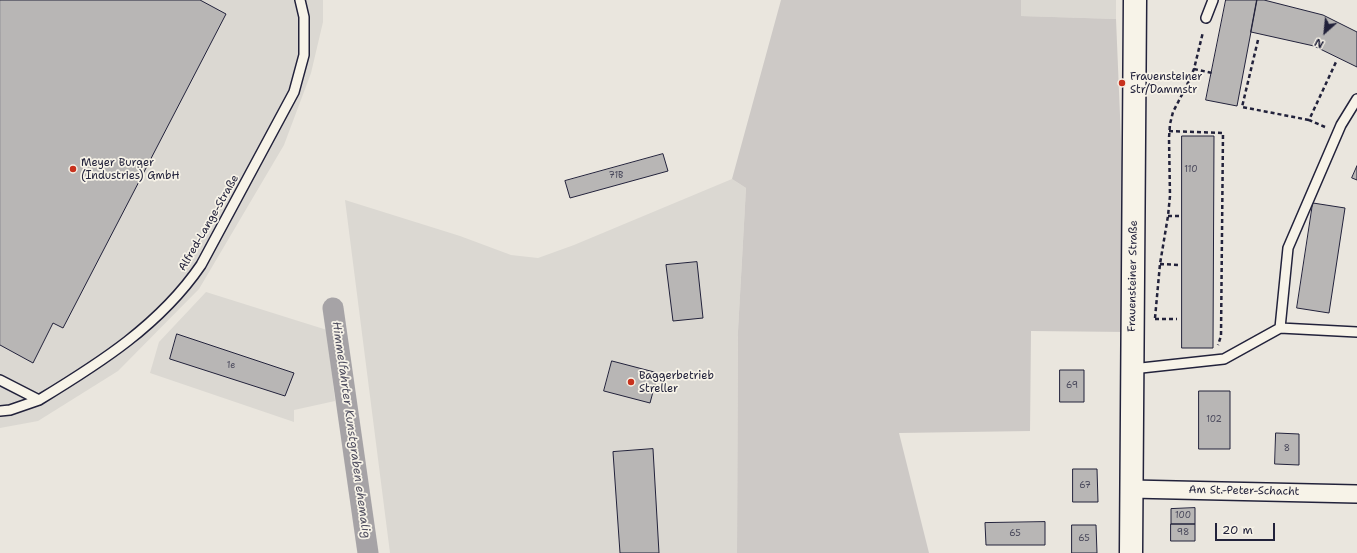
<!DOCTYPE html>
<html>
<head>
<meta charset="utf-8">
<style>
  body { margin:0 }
  #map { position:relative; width:1357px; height:553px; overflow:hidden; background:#eae6de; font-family:"Shantell Sans",sans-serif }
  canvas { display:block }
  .north { position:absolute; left:1305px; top:12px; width:40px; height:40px; -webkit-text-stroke:3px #f7f3e8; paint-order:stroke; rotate:207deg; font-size:11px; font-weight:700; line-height:16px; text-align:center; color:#22223b }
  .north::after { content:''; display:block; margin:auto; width:14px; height:18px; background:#22223b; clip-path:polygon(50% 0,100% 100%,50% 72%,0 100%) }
  .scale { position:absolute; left:1215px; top:523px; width:60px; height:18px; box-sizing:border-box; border:2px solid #22223b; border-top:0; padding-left:5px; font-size:12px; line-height:14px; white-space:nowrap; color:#22223b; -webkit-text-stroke:3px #f7f3e8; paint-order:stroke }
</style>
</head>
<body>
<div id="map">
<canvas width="1357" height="553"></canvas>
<div class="north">N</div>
<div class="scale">20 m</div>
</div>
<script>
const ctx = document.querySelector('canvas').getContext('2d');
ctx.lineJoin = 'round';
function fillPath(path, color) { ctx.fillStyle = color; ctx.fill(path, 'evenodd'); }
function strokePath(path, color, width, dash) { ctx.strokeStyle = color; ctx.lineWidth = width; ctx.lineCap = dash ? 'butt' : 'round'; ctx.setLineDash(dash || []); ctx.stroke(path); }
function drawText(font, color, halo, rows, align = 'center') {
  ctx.font = font + ' "Shantell Sans",sans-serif'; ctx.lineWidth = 3.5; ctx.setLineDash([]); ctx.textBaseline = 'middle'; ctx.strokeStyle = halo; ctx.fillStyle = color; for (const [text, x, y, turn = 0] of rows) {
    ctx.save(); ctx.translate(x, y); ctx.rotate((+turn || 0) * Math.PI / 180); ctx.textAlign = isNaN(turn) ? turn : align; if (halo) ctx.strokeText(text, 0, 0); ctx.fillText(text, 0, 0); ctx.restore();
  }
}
fillPath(new Path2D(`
  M0,0H323V22L311,73L284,145L199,289L118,371L38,421L0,428Z
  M1021,0H1116V19L1020,16Z
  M732,179L746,188L738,331L737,553H390L345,200L460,236L511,255L538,258L574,245Z
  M206,292L327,330L335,401L294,410V422L150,373L159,342Z`), '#dbd8d2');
fillPath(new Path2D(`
  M781,0H1021V16L1116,19L1129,332L1031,331L1030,431L899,433L929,553H737L738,331L746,188L732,179Z`), '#cdc9c6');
strokePath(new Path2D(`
  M333,308L368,553`), '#a6a3a6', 21);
const building = new Path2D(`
  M0,0H200L226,14L63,328L53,323L33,363L0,345Z
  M1226,0H1257L1237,106L1206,100Z
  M1257,0H1264L1323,15L1357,32V67L1314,46L1251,32Z
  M1182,136H1214L1213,348H1182Z
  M663,154L668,171L570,198L565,181Z
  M1357,166V180L1352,178Z
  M1313,203L1345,208L1329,313L1297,308Z
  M697,262L703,318L673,321L666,265Z
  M177,334L294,373L285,396L170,359Z
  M612,361L658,373L650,403L604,391Z
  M1060,370H1084V402H1060Z
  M1199,391H1230V449H1199Z
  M1276,433L1299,434V465L1275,464Z
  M653,449L659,553H620L613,452Z
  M1073,469H1097L1098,502H1073Z
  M1195,508V524H1171V509Z
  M1045,522V545H986L985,523Z
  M1171,524H1195V541H1171Z
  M1072,525H1096L1097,553H1072Z`);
fillPath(building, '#b8b6b5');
strokePath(building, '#22223b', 1);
const service = new Path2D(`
  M1206,18L1213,0
  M1280,328L1288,248L1341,125L1357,99
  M1132,369L1224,359L1280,328L1357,332
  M0,380L39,400C100,363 160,325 201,265L294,92L304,55V17L300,0
  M0,411L10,410L39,400`);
const minor = new Path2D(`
  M1131,489L1357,494`);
const secondary = new Path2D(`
  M1131,553L1135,0`);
strokePath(service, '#22223b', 12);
strokePath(minor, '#22223b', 20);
strokePath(secondary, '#22223b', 25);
strokePath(new Path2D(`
  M1258,40L1242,107L1309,120
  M1194,69L1212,73
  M1325,127L1309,120L1336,62
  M1169,131L1223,133L1221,336L1218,345
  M1168,216H1182
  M1160,264L1179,265
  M1155,318L1160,264L1168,216L1170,196L1169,138L1170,124L1173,112L1187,85L1194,69L1203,32
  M1155,319H1177`), '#22223b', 2.5, [4, 3]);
strokePath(service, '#f7f3e8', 9);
strokePath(minor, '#f7f3e8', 17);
strokePath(secondary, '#f7f3e8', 22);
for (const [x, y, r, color] of [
  [1122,83,4,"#c8321e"],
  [73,169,4,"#c8321e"],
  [631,382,4,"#c8321e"]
]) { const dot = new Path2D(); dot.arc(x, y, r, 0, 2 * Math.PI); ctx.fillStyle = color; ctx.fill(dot); strokePath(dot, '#f7f3e8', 1.5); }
drawText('9px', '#48475a', null, [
  ["110",1191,170],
  ["71B",616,176],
  ["1e",231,366],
  ["69",1072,386],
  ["102",1214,420],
  ["8",1287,449],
  ["67",1085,486],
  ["100",1183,516],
  ["98",1183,533],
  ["65",1015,534],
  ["65",1084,539]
]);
drawText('11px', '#22223b', '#f7f3e8', [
  ["Frauensteiner",1130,77],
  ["Str/Dammstr",1130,90],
  ["Meyer Burger",81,163],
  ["(Industries) GmbH",81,176],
  ["Baggerbetrieb",639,376],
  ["Streller",639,389]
], 'left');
drawText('11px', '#22223b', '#f7f3e8', [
  ["Alfred-Lange-Straße",209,223,-60],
  ["Frauensteiner Straße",1133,276,-89],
  ["Am St.-Peter-Schacht",1244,491,1]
]);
drawText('italic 12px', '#504f60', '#f7f3e8', [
  ["Himmelfahrter Kunstgraben ehemalig",351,430,82]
]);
</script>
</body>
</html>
